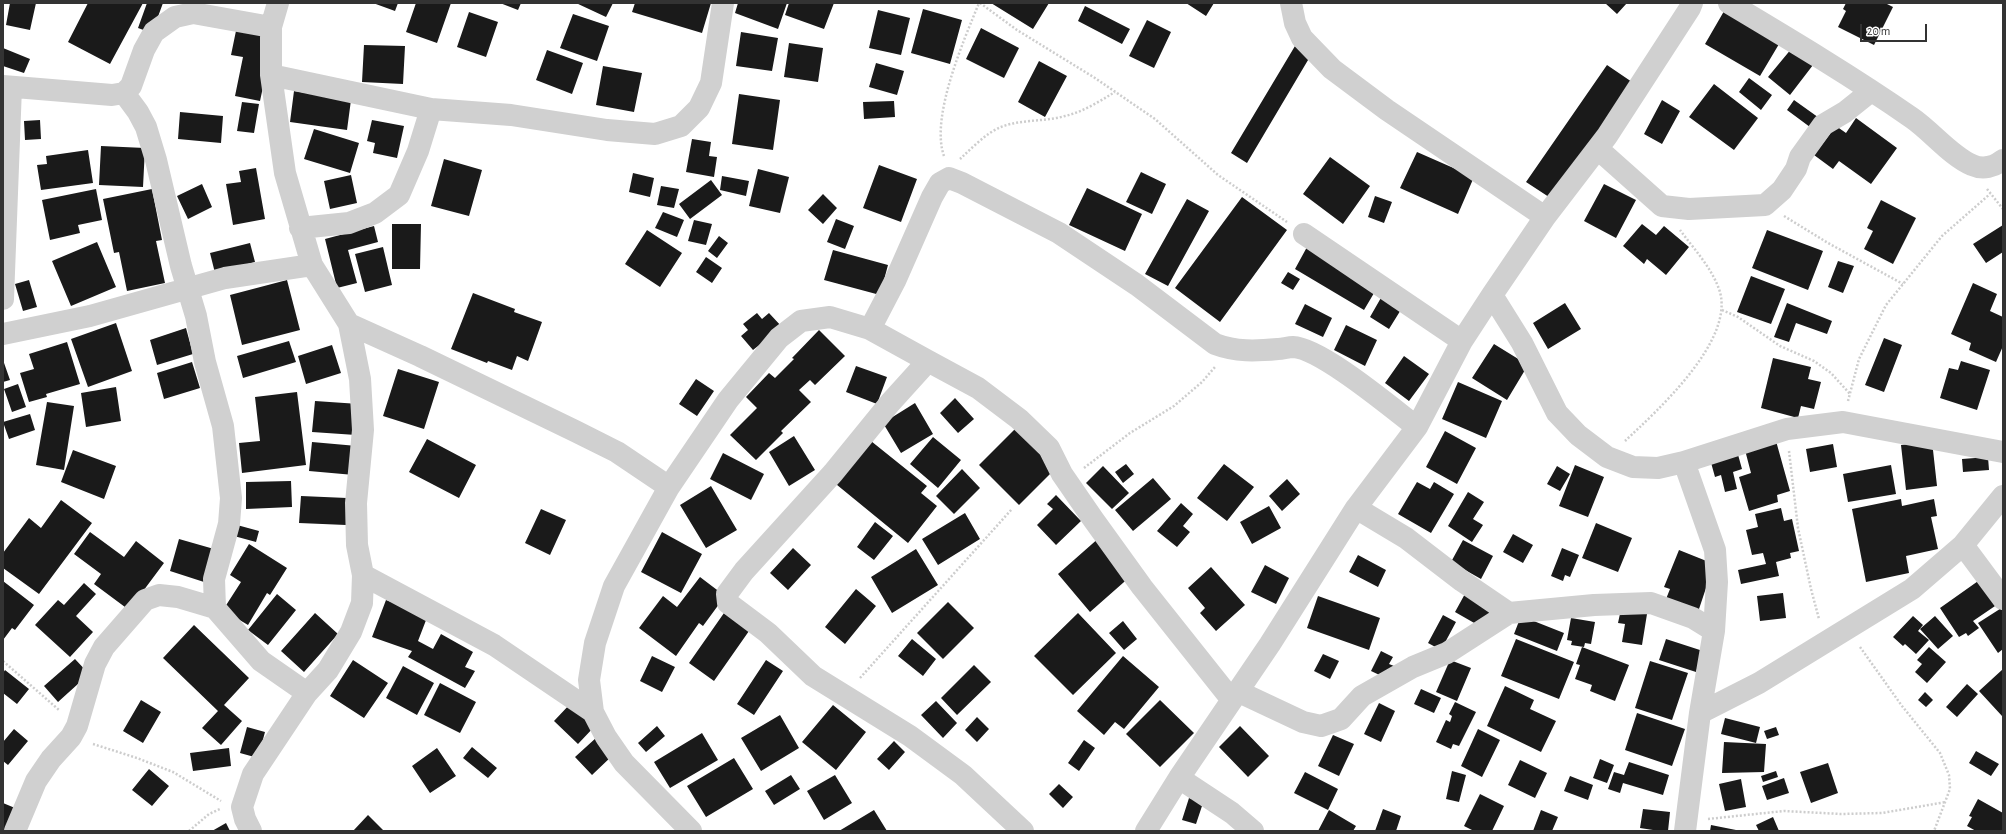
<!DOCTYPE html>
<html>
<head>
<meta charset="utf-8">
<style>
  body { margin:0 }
  #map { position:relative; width:2006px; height:834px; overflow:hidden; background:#fff; font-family:"Alegreya Sans",sans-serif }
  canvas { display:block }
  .frame { position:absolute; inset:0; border:4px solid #333; pointer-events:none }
  .scale { position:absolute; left:1860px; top:24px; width:67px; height:18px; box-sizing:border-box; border:2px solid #333; border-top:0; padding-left:5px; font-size:12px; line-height:14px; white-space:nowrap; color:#333; -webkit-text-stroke:3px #fff; paint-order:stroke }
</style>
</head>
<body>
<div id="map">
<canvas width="2006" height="834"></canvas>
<div class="frame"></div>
<div class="scale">20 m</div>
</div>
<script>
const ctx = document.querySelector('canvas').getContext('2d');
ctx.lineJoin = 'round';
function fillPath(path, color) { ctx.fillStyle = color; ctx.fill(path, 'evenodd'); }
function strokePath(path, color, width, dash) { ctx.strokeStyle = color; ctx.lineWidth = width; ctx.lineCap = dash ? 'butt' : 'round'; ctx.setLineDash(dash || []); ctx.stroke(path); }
fillPath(new Path2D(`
  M10,3H36L30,30L6,25Z
  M88,3H143L110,64L68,42Z
  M147,3H163L152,33L138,28Z
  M373,3H398L395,11Z
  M416,3H451L437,43L406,32Z
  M500,3H521L518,10Z
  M576,3H613L606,17Z
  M635,3H711L702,33L632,12Z
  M738,3H787L778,29L735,13Z
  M789,3H834L824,29L785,15Z
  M991,3H1049L1033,29Z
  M1186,3H1214L1206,16Z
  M1605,3H1627L1617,14Z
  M1846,3H1885L1893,7L1874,45L1838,27L1846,11L1843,9Z
  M1085,6L1130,29L1122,44L1078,21Z
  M1727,6L1782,39L1760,76L1705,44Z
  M923,9L962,20L950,64L911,53Z
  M878,10L910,18L901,55L869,48Z
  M469,12L498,22L486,57L457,47Z
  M573,14L609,26L597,61L560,48Z
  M1147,20L1171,32L1154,68L1129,56Z
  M237,26L268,32L269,59L260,101L235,96L243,57L231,55Z
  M981,28L1019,48L1004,78L966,59Z
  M741,32L778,38L772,71L736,66Z
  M789,43L823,48L818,82L784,77Z
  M364,45L405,46L403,84L362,82Z
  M1295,46L1311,55L1247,163L1231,153Z
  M3,48L30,59L24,73L3,66Z
  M1792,48L1813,65L1790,95L1768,77Z
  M547,50L583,63L572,94L536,80Z
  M1039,61L1067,76L1045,117L1018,102Z
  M876,63L904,71L897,95L869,87Z
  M1607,65L1632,82L1552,199L1526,182Z
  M603,66L642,73L634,112L596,105Z
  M1749,78L1772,95L1761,110L1739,92Z
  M1714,84L1758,118L1734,150L1689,117Z
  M294,91L351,100L347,130L290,122Z
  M739,94L780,100L773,150L732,144Z
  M1662,100L1680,111L1662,144L1644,134Z
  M1794,100L1822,120L1814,130L1787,110Z
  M894,101L895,117L864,119L863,102Z
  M242,102L259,104L254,133L237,131Z
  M180,112L223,116L221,143L178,139Z
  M1856,118L1897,148L1871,184L1839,161L1833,169L1814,155L1836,126L1846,133Z
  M40,120L41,139L25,140L24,121Z
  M372,120L404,126L397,158L373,153L375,143L367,141Z
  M314,129L359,143L350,173L304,159Z
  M692,139L711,142L709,156L717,157L714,177L686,172Z
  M101,146L145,148L143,187L99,185Z
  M88,150L93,183L41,190L37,165L47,164L46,156Z
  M1417,152L1474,177L1458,214L1400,188Z
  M1330,157L1370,186L1343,224L1303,194Z
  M444,159L482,170L469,216L431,206Z
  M879,165L917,179L901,222L863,208Z
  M256,168L265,219L233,225L226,184L241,182L239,171Z
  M758,169L789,177L780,213L749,206Z
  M1141,172L1166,184L1152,214L1126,202Z
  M633,173L654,178L650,197L629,192Z
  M351,175L357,203L330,209L324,181Z
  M722,176L749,181L746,196L720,190Z
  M711,180L722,195L690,219L679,204Z
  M202,184L212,207L188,219L177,196Z
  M1604,184L1636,200L1616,238L1584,221Z
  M661,186L679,189L674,208L657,205Z
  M1087,188L1142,214L1125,251L1069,225Z
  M96,189L102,220L78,225L80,233L50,240L42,200Z
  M152,189L162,240L156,241L165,283L127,291L119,252L114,253L103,199Z
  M823,194L837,208L823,224L808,210Z
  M1375,196L1392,202L1384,223L1368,217Z
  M1242,197L1287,230L1220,322L1175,288Z
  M1187,199L1209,211L1168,286L1145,274Z
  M1881,200L1916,218L1893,264L1864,249L1873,231L1867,228Z
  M663,212L684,220L677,237L655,228Z
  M836,219L854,226L845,249L827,242Z
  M694,220L712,224L706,245L688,241Z
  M392,224H421L420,269H392Z
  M1642,224L1656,235L1664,226L1689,247L1666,275L1647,259L1644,264L1623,246Z
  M2003,225V252L1986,263L1973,244Z
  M374,226L378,242L348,250L357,283L337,288L325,239Z
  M647,230L682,253L660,287L625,264Z
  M1767,230L1823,251L1808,290L1752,268Z
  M719,236L728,243L717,258L708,251Z
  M97,242L116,287L71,306L52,261Z
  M250,243L255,262L215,273L210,253Z
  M383,247L392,285L365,292L355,254Z
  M1307,247L1377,288L1364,310L1295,269Z
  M833,250L888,265L880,295L824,280Z
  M706,257L722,268L712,283L696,272Z
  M1838,261L1854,266L1843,293L1828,287Z
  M1288,272L1300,279L1293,290L1281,283Z
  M1751,276L1785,289L1771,324L1737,312Z
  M29,280L37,307L23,311L15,284Z
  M287,280L300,330L242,345L230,295Z
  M1973,283L1997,294L1990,311L2003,317V346L1996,362L1969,350L1971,343L1951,334Z
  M473,293L515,309L514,312L542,322L528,361L517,356L512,370L488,361L487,363L451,349Z
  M1382,296L1402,308L1389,329L1370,317Z
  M1565,303L1581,329L1548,349L1533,323Z
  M1787,303L1832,321L1827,334L1796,323L1789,342L1774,337Z
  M1305,304L1332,318L1323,337L1295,324Z
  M757,313L762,319L769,313L782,327L753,350L741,336L748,330L743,324Z
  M116,323L132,371L88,387L71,339Z
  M1346,325L1377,340L1365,366L1334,350Z
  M186,328L193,354L157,365L150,340Z
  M819,330L845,356L815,385L810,380L799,390L811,402L781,431L783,433L756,460L730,435L757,408L746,397L769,373L775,378L794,359L792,358Z
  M1884,338L1902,345L1884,392L1865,385Z
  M289,341L296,362L243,378L237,356Z
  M67,342L80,384L46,394L47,397L29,402L20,373L34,369L29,354Z
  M1494,344L1528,365L1507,400L1472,378Z
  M332,345L341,373L306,384L298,356Z
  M1404,356L1429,374L1409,401L1385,383Z
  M1773,358L1811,367L1808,379L1821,382L1814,409L1801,406L1798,418L1761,408Z
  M3,360L10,380L3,382Z
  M1961,361L1990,370L1977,410L1940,398L1949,368L1958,370Z
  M192,362L200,388L164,399L157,373Z
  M856,366L887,377L877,404L846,392Z
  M398,369L439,382L424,429L383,416Z
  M696,379L714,391L697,416L679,404Z
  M1458,382L1502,401L1486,438L1442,419Z
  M18,384L26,407L12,412L4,389Z
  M116,387L121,421L86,427L81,393Z
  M297,392L306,465L242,473L239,443L260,441L255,397Z
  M955,398L974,419L958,433L940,413Z
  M315,401L359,404L356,435L312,432Z
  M47,402L74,406L64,470L36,465Z
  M915,403L933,434L901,453L883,423Z
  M30,414L35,430L9,439L3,422Z
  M1015,429L1055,469L1019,505L979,465Z
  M1445,431L1476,448L1457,484L1426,467Z
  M794,436L815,470L789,486L769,452Z
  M866,437L927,486L921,493L937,506L908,543L831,480Z
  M933,437L961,460L938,488L910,464Z
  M427,439L476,465L459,498L409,472Z
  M1776,441L1790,491L1777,495L1778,502L1749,511L1739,477L1751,473L1745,450Z
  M1932,441L1937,486L1906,490L1901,445Z
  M312,442L357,446L354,475L309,471Z
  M1833,444L1837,467L1810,472L1806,449Z
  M73,450L116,466L104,499L61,482Z
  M1737,451L1742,469L1733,472L1737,489L1725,492L1721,475L1715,477L1710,459Z
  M723,453L764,474L751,500L710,479Z
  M1988,457L1989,470L1963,472L1962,459Z
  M1126,464L1134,474L1123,483L1115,472Z
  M1224,464L1254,487L1227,521L1197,498Z
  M1575,465L1604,477L1588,517L1559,506Z
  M1891,465L1896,494L1848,502L1843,474Z
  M1103,466L1129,493L1112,509L1086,483Z
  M1557,466L1570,474L1560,491L1547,484Z
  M962,469L980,488L954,514L936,496Z
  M1153,478L1171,499L1133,531L1115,510Z
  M1287,479L1300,494L1282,511L1269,496Z
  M291,481L292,507L246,509V482Z
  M1417,482L1430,489L1434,482L1454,494L1431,533L1398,514Z
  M711,486L737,530L706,548L680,505Z
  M1468,492L1484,502L1473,519L1483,525L1472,542L1448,526Z
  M1056,495L1081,521L1056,545L1037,525L1053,509L1047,504Z
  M301,496L347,498L346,525L299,523Z
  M1901,499L1902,506L1934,499L1937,516L1931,517L1938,549L1906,556L1909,573L1866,582L1852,509Z
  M61,500L92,523L39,594L3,568V553L29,518L41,528Z
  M1181,503L1193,514L1183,526L1190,532L1177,547L1157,531Z
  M1269,506L1281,528L1252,544L1240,522Z
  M1781,508L1784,521L1792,519L1799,551L1790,553L1791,558L1776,562L1779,576L1741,584L1738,570L1766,564L1763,553L1752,555L1746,530L1758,527L1755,514Z
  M541,509L566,520L550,555L525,543Z
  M965,513L980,539L938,565L922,539Z
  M875,522L893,536L874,560L857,547Z
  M1596,523L1632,538L1618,572L1582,558Z
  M237,525L259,531L256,542L234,536Z
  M90,532L124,557L136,541L164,563L129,610L94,584L101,574L74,554Z
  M662,532L702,554L681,593L641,572Z
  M1513,534L1533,545L1523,563L1503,552Z
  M1100,537L1132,575L1090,612L1058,574Z
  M179,539L214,549L204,582L170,571Z
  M1463,540L1493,556L1481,579L1451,562Z
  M249,544L287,568L270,595L267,593L248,625L223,610L241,582L230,575Z
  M793,548L811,565L788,590L770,573Z
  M1562,548L1579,555L1570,577L1565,575L1563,581L1551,576Z
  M916,549L938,585L892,613L871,577Z
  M1679,550L1714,564L1698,612L1666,599L1670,589L1664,587Z
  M1358,555L1386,570L1378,587L1349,572Z
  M1265,565L1289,578L1276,604L1251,592Z
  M1211,567L1245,605L1216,631L1200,613L1205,608L1188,588Z
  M700,577L725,596L703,626L699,623L676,656L639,628L663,596L677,607Z
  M1981,579L1998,604L1973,621L1979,628L1968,636L1966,633L1959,637L1940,608Z
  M3,581L34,605L15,630L12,628L3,640Z
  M84,583L96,594L76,616L93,632L70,657L35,625L58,600L64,605Z
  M856,589L876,606L845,644L825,627Z
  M1466,592L1494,607L1483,628L1455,612Z
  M1783,593L1786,618L1760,621L1757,596Z
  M277,594L296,610L268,645L248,630Z
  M1318,596L1380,618L1369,650L1307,628Z
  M386,600L428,615L418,641L433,649L441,634L473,652L465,667L475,671L465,688L408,657L412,651L372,637Z
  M948,602L974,628L943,659L917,633Z
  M2003,607V649L1998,653L1978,623Z
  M1621,609L1647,614L1642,645L1622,642L1625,624L1618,623Z
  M315,613L338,634L304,672L281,651Z
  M724,613L749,631L714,681L689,663Z
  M1078,613L1116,653L1073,695L1034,656Z
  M1443,615L1456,622L1441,650L1428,643Z
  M1521,616L1564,633L1557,651L1514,634Z
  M1913,616L1923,625L1918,631L1929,640L1916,654L1905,644L1903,646L1893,637Z
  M1935,616L1953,636L1938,649L1920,629Z
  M1571,618L1595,622L1591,644L1585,643L1584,647L1571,645L1572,641L1567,640Z
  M1123,621L1137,639L1124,650L1109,633Z
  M194,625L249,678L224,705L242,721L221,745L202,728L218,711L163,658Z
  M912,639L936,659L923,676L898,656Z
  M1516,639L1574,662L1559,699L1501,676Z
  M1666,639L1703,651L1696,672L1659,660Z
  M1582,647L1629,665L1615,701L1590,691L1592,685L1575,679L1580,665L1576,664Z
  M1929,647L1946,662L1927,683L1915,672L1922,664L1917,660Z
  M1381,651L1393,657L1389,664L1394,666L1388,679L1371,671Z
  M1323,654L1339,661L1330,679L1314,671Z
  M652,656L675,667L662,692L640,681Z
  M1123,656L1159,687L1124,729L1115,722L1104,735L1077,711Z
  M75,659L89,674L58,702L44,686Z
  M353,660L388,683L364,718L330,696Z
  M766,660L783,671L754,715L737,704Z
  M1450,660L1471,668L1457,701L1436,692Z
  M1650,661L1688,673L1672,720L1635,708Z
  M974,665L991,682L957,715L941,698Z
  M403,666L434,683L417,715L386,698Z
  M2003,669V715L2002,716L1979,691Z
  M5,670L29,689L17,704L3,693V673Z
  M440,683L476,702L460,733L424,715Z
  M1967,684L1978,694L1957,717L1946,707Z
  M1505,686L1534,700L1530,709L1556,721L1541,752L1487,726Z
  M1421,689L1441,698L1434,713L1414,704Z
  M1925,692L1933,700L1926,707L1918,700Z
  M141,700L161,712L143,743L123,731Z
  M1160,700L1194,733L1160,767L1126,734Z
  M936,701L957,723L943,738L921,715Z
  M1455,702L1476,712L1459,746L1453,744L1451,749L1436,742L1446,720L1450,722L1452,716L1449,714Z
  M571,703L595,726L578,744L554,721Z
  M1379,703L1395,711L1381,742L1364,734Z
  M833,705L866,732L836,770L802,742Z
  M1637,713L1685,729L1672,766L1625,750Z
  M780,715L799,748L761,771L741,738Z
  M977,717L989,729L977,742L965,730Z
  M1725,718L1760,727L1756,743L1721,734Z
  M657,726L665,736L646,752L638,743Z
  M1240,726L1269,756L1248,777L1219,747Z
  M247,727L265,732L258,758L240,753Z
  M1776,727L1779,735L1767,739L1764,731Z
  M14,729L28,741L8,765L3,761V742Z
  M1478,729L1500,740L1482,777L1461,766Z
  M702,733L718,760L670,788L654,762Z
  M1333,735L1354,744L1339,776L1318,766Z
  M597,737L613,755L592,775L575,757Z
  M1084,740L1095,748L1079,771L1068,763Z
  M894,741L905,752L889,770L877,759Z
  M1724,742L1766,744L1764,772L1722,773Z
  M472,747L497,768L488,778L463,758Z
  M229,748L231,766L193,771L190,753Z
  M437,748L456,776L430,793L412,766Z
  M1976,751L1999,764L1991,776L1969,763Z
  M734,758L753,789L706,817L687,786Z
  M1600,759L1614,765L1607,783L1593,778Z
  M1520,760L1547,773L1535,798L1508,785Z
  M1629,762L1669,775L1663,795L1623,783L1620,793L1608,789L1614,772L1624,775Z
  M1828,763L1838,793L1811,803L1800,772Z
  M149,769L169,786L152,806L132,790Z
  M1452,771L1466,775L1459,802L1446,799Z
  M1776,771L1778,777L1763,782L1761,776Z
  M1305,772L1338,789L1328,810L1294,793Z
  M791,775L800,789L774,805L765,791Z
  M835,775L852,803L824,820L807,791Z
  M1570,776L1593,785L1588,800L1564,791Z
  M1784,778L1789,793L1767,800L1762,786Z
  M1741,779L1746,807L1725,811L1719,784Z
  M1059,784L1073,797L1063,808L1049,794Z
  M1480,794L1504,806L1492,831H1474L1464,826Z
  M1189,798L1203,803L1196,824L1182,820Z
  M1978,799L2003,813V831H1976L1967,826L1972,817L1969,816Z
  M3,803L15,808L6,831H3Z
  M1383,809L1401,816L1396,831H1375Z
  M1643,809L1670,812L1668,831H1652L1653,830L1640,828Z
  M874,810L887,831H839Z
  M1329,810L1356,826L1353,831H1318Z
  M1541,810L1558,817L1552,831H1533Z
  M368,815L384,831H353Z
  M1773,817L1779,831H1759L1756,825Z
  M226,823L230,831H212Z
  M1711,825L1736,830V831H1710Z`), '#1a1a1a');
strokePath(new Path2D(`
  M980,3L1017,30L1095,78L1155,119L1218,175L1287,222
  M944,156C930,117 964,40 979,3
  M960,159C972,148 986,133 1001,127C1021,119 1044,122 1065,116C1083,112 1100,101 1115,92
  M1987,189L2003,209
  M1784,216L1828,243L1903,284
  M1722,310L1738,317L1780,346L1814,361L1831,373L1850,394
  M1848,401L1859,359L1886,305L1942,236L1990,194
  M1625,441C1657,411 1737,339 1719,289C1711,267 1694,249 1680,230
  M1789,451L1798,528L1811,589L1819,619
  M1084,468L1130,433L1174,406L1202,382L1215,367
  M1860,647L1902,706L1940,753L1949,775L1950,789L1934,831
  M3,661L59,710
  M860,678L1012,509
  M93,744L137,758L173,772L221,801
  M1708,819L1784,811L1841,814L1882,813L1946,802
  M189,831L209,814L220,809`), '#cdcdcd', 2.5, [2, 2]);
strokePath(new Path2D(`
  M1291,3L1295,23L1302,38L1332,69L1387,110L1545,217
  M1729,3C1791,40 1853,77 1912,118C1931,131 1952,157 1972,165C1983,170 1994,167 2003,160
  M271,75L431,109L511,115L607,130L655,134L681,126L699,108L711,83L723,3
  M3,86L112,95L124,93L131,86L144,50L154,32L175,17L193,13L271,27
  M124,93L138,112L146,127L156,160L181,266L196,316L205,362L223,426L231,498L229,524L214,579L215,608L261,661L307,693
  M1598,149L1662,206L1689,209L1765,205L1782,190L1796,169L1800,157L1823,125L1845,112L1870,92
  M300,228L349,223L375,213L399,195L418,151L431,109
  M1304,234L1462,341
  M1492,295L1522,343L1557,413L1578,435L1607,457L1633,467L1658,468L1684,462L1787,429L1843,422L2003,452
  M3,299L11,87
  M349,324L420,356L575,431L617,452L669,487
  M870,329L895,281L932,197L940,183L949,178L962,183L1059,233L1137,285L1215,344C1236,352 1256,351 1278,349C1283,349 1288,347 1293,347C1321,348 1393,409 1417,427
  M3,334L90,316L225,278L312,265
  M928,361L890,403L833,473L744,571L727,594L728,603L768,633L813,676L910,736L963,775L1023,831
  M1684,462L1715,550L1717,582L1714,631L1700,713L1685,831
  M1356,508L1406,538L1462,581L1509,613
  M1963,545L2003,599
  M363,575L494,645L593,712L606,737L624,763L691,831
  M1237,691L1303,722L1321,726L1341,719L1362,696L1413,667L1447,653L1509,613L1594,605L1651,603L1693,618L1714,631
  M593,712L589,680L595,643L614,586L669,487L728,400L779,338L801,321L830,317L870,329L928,361L978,388L1019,419L1049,448L1062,474L1093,519L1142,587L1231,699
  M1700,713L1759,683L1912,589L1963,545L2003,496
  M1179,778L1232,813L1253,831
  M15,831L36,781L51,759L71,737L77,726L95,664L104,647L145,600L159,595L178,597L215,608
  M251,831L245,819L242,807L253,774L307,693L328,670L351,632L362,603L363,575L357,545L356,503L363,430L360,379L349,324L312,265L285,173L271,75V27L278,3
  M1146,831L1179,778L1270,644L1356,508L1417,427L1462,341L1492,295L1545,217L1607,136L1690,8L1692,3`), '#d0d0d0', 22);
</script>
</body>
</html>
